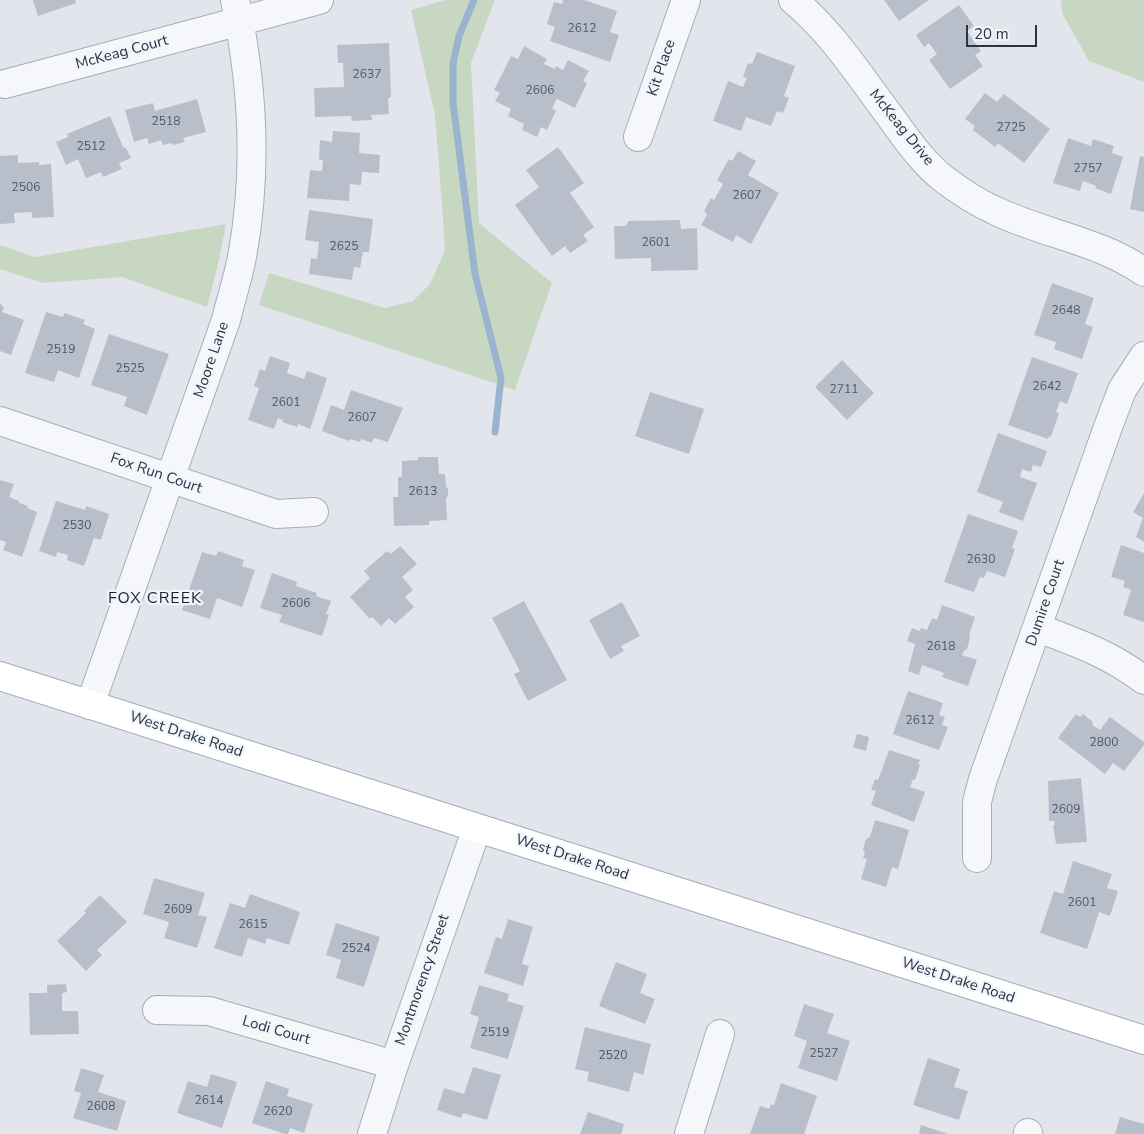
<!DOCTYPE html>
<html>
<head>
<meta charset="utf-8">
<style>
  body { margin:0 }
  #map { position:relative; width:1144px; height:1134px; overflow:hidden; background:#e2e6ec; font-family:"Nunito Sans",sans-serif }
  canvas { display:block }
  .scale { position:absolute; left:966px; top:25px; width:71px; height:22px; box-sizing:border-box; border:2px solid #283346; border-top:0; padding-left:6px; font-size:15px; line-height:18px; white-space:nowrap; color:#283346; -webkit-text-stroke:4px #f2f5f9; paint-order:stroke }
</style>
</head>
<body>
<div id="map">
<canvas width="1144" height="1134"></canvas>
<div class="scale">20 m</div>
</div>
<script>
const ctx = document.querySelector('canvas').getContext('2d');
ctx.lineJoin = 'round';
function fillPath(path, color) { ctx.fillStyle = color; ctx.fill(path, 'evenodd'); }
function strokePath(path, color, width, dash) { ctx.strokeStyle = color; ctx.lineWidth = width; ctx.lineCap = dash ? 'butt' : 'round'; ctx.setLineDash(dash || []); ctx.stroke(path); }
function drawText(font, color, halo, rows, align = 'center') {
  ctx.font = font + ' "Nunito Sans",sans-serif'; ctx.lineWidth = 4.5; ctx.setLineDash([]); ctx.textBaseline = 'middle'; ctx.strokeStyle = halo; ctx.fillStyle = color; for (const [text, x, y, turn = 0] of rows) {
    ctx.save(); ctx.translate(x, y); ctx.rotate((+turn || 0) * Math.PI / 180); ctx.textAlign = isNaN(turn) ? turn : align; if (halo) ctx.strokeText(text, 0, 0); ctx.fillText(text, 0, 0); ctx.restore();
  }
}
fillPath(new Path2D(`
  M445,0H495L471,63L479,223L552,283L515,390L259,305L269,273L385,308L413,301L430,284L445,250L443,218L435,115L411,10Z
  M1061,0H1144V82L1089,61L1062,13Z
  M226,224L219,260L207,307L122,277L43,283L0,269V245L35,257Z`), '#c8d7c2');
strokePath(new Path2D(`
  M474,0L459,36L453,64V103L475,274L501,378L495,432`), '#9ab4cf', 7);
fillPath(new Path2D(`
  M33,0H75L76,3L38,16Z
  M563,0H584L617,11L610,32L619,35L610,62L550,41L555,27L547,24L554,2L562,4Z
  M884,0H929L899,21Z
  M959,5L974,26L967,31L981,51L975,55L983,66L950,89L929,60L937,54L929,43L924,47L916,35Z
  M389,43L391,97L388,98L389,114L371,115L372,120L352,121L351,116L315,117L314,88L344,87L343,63H338L337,45Z
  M524,46L547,59L544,64L555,69L556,66L563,70L568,60L589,71L583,81L587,83L575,108L557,99L552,108L556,111L547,130L541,127L537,137L522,130L524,124L508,116L511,109L495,101L500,93L494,90L511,56L518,59Z
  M757,52L795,66L784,96L789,98L783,113L777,111L771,126L746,117L741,131L713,121L728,81L743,87L747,78L743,77L748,63L752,64Z
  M985,93L997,102L1004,94L1050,129L1024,163L998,143L995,147L973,130L975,126L965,119Z
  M197,99L206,132L183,138L185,142L173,145L172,143L163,145L161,140L149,144L147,138L134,142L125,110L153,103L155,111Z
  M110,116L123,147L126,148L131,158L119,163L122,169L103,177L101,172L86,178L78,159L66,165L56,142L68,137L67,134Z
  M333,131L360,133L359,153L380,155L379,173L362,172L361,185L350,184L349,201L307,198L310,170L322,171L323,160H319L320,140L332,142Z
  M1068,138L1091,146L1093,139L1114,146L1112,153L1123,157L1111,194L1095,188L1096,186L1083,181L1080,191L1053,183Z
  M558,147L584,183L570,193L594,227L583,235L588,241L570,253L565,246L552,256L515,205L539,187L526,170Z
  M738,151L756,161L748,175L779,193L751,244L736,235L733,242L701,225L707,215L704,211L711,198L714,200L723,184L717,180L729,159L732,161Z
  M18,155V163L39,162V165L51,164L54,217L32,218V212L14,213L15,223L0,224V156Z
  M1140,156L1144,157V212L1130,209Z
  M309,210L373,219L369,252H363L360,268L354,267L352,280L309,274L311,258L317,259L319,242L305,240Z
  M680,220L681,229L697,228L698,270L651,271V258L615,259L614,226H625L629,221Z
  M1052,283L1094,298L1085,324L1093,327L1082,359L1054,349L1056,342L1034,335Z
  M0,303L4,308L2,312L24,320L11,355L0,351Z
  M46,312L63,317L64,313L85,320L83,324L95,329L79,378L58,370L54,382L25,373Z
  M109,334L169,354L147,415L124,406L127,397L91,385Z
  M270,356L290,363L287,373L304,379L307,371L327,378L310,429L298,424L297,427L282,422L283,420L278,418L274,429L248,420L259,388L254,386L260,369L265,371Z
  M1032,357L1078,373L1067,404L1060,401L1056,412L1059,413L1051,437L1049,436L1048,439L1008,425Z
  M842,360L874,393L847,420L815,387Z
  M351,390L403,408L388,442L374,438L372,443L361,439L360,442L350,439L349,441L322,431L331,405L344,410Z
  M650,392L704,409L689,454L635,436Z
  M998,433L1047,451L1041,467L1033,465L1031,472L1022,469L1020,477L1037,483L1023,521L999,512L1003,502L977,492Z
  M418,457H438L439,474H445L446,487L448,488V496L446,498L447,520L429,521V525L394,526L393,497H398V477H402V461L418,460Z
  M0,480L14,484L9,497L19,501V503L28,506L27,508L37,512L22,557L3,550L6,542L0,540Z
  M1144,493V542L1136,537L1143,518L1133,512Z
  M56,501L85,510L86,506L109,514L101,540L94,538L84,566L67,560L68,555L57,552L56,557L39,551Z
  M968,514L1018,531L1012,548L1015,549L1005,577L987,571L984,578L980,577L974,592L944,582Z
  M1121,545L1144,553V622L1123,615L1131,590L1123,587L1125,581L1111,577Z
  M400,546L417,564L402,577L413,590L405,597L414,607L395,624L389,618L381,626L372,617L370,619L350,597L370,578L364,571L387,551L391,554Z
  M218,551L244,560L242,566L255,570L242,607L217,598L210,619L182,610L202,552L216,556Z
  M272,573L297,582L296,586L317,593L316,596L331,601L326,614L329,615L322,636L279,622L282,615L260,608Z
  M524,601L567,680L528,701L514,674L520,671L492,618Z
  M622,602L640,636L621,646L624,651L610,659L589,620Z
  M942,605L975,617L969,635L970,638L967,649L964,651L962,655L977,660L968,686L942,677L944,673L922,665L919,675L908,671L915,644L907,641L912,628L920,631L921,628L927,630L932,618L937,620Z
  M908,691L943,703L939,715L945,717L942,725L948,727L939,750L893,734Z
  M1076,714L1080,717L1083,714L1093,722L1092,725L1100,730L1110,717L1144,742V745L1124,771L1113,763L1105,774L1058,738Z
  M857,734L869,737L866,751L853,747Z
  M889,750L920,760L918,764L920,765L915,780L913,779L910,787L925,792L914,822L871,805L876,791L871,790L875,779L878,780Z
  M1081,778L1087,842L1056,844L1053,825H1055L1054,821H1049L1048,781Z
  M875,820L909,830L898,869L892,867L886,887L861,879L867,859L863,858L865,853L863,849L866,839L870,837Z
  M1073,861L1112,874L1107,888L1118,891L1110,916L1099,912L1087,949L1040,933L1054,891L1063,894Z
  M154,878L205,893L198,915L207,917L197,948L164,938L169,922L143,914Z
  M250,894L300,912L289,945L267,938L265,944L248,938L242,957L214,948L230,903L245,908Z
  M100,895L127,922L97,950L102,955L86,971L57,941L86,913L84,911Z
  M508,919L533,927L522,964L529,966L523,986L484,973L496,937L502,939Z
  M336,923L380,937L364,987L336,978L341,960L326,955Z
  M616,962L647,974L640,993L655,999L645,1024L599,1006Z
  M66,984L67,992L62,993V1011H78L79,1034L30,1035L29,993H47V985Z
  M479,985L509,994L507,1001L524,1006L508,1059L470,1048L479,1017L470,1014Z
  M804,1004L834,1014L827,1033L850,1041L837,1081L798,1068L807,1041L794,1036Z
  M585,1027L651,1044L643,1075L634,1072L629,1092L587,1081L589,1072L575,1069Z
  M928,1058L960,1069L954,1087L968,1091L959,1120L913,1105Z
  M473,1067L501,1075L487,1120L463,1113L461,1118L437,1110L444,1088L464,1094Z
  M81,1068L104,1075L98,1092L126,1101L117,1131L73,1118L81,1093L74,1091Z
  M211,1074L237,1082L222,1128L177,1113L188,1081L207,1087Z
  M266,1081L289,1089L287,1096L313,1104L304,1133L290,1128L288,1134H285L252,1123Z
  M781,1083L817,1096L804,1134H750L760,1106L769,1109L771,1104L774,1105Z
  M588,1112L624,1124L621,1134H580Z
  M1120,1117L1144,1124V1134H1115Z
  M921,1125L948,1134H919Z`), '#b9bfca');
const minor = new Path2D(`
  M793,0C833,33 861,78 892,119C908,141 923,163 945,180C961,192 978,203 996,211C1044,234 1100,241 1144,272
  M5,84L319,0
  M638,137L686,0
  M0,421L276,514L314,512
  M1038,628C1078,643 1109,654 1144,680
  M90,705L226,320C231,299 238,278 242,257C258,171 253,85 235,0
  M977,858V802L983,779L1108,427L1122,390L1144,356
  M157,1010L209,1011L394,1065
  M372,1134L394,1065L477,828
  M689,1134L720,1034
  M1028,1134V1133`);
const major = new Path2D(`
  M0,676L1144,1040`);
strokePath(minor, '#a6adb7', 30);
strokePath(major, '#a0aab9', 30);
strokePath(minor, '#f5f7fa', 28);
strokePath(major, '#fff', 28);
drawText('12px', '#4c5667', null, [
  ["2612",582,29],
  ["2637",367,75],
  ["2606",540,91],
  ["2518",166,122],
  ["2725",1011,128],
  ["2512",91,147],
  ["2757",1088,169],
  ["2506",26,188],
  ["2607",747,196],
  ["2601",656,243],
  ["2625",344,247],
  ["2648",1066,311],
  ["2519",61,350],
  ["2525",130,369],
  ["2642",1047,387],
  ["2711",844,390],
  ["2601",286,403],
  ["2607",362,418],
  ["2613",423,492],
  ["2530",77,526],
  ["2630",981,560],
  ["2606",296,604],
  ["2618",941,647],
  ["2612",920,721],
  ["2800",1104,743],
  ["2609",1066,810],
  ["2601",1082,903],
  ["2609",178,910],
  ["2615",253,925],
  ["2524",356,949],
  ["2519",495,1033],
  ["2527",824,1054],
  ["2520",613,1056],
  ["2614",209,1101],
  ["2608",101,1107],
  ["2620",278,1112]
]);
drawText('15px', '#283346', '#f2f5f9', [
  ["McKeag Court",122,53,-15],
  ["Kit Place",662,68,-71],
  ["McKeag Drive",901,128,51],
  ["Moore Lane",212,360,-71],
  ["Fox Run Court",156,474,19],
  ["Dumire Court",1046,603,-71],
  ["West Drake Road",186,735,18],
  ["West Drake Road",572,858,18],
  ["Montmorency Street",423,980,-71],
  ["West Drake Road",958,981,18],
  ["Lodi Court",276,1031,16]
]);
ctx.letterSpacing = '1px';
drawText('16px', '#1a2437', '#f2f5f9', [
  ["FOX CREEK",155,599]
]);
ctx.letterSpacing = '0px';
</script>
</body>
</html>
